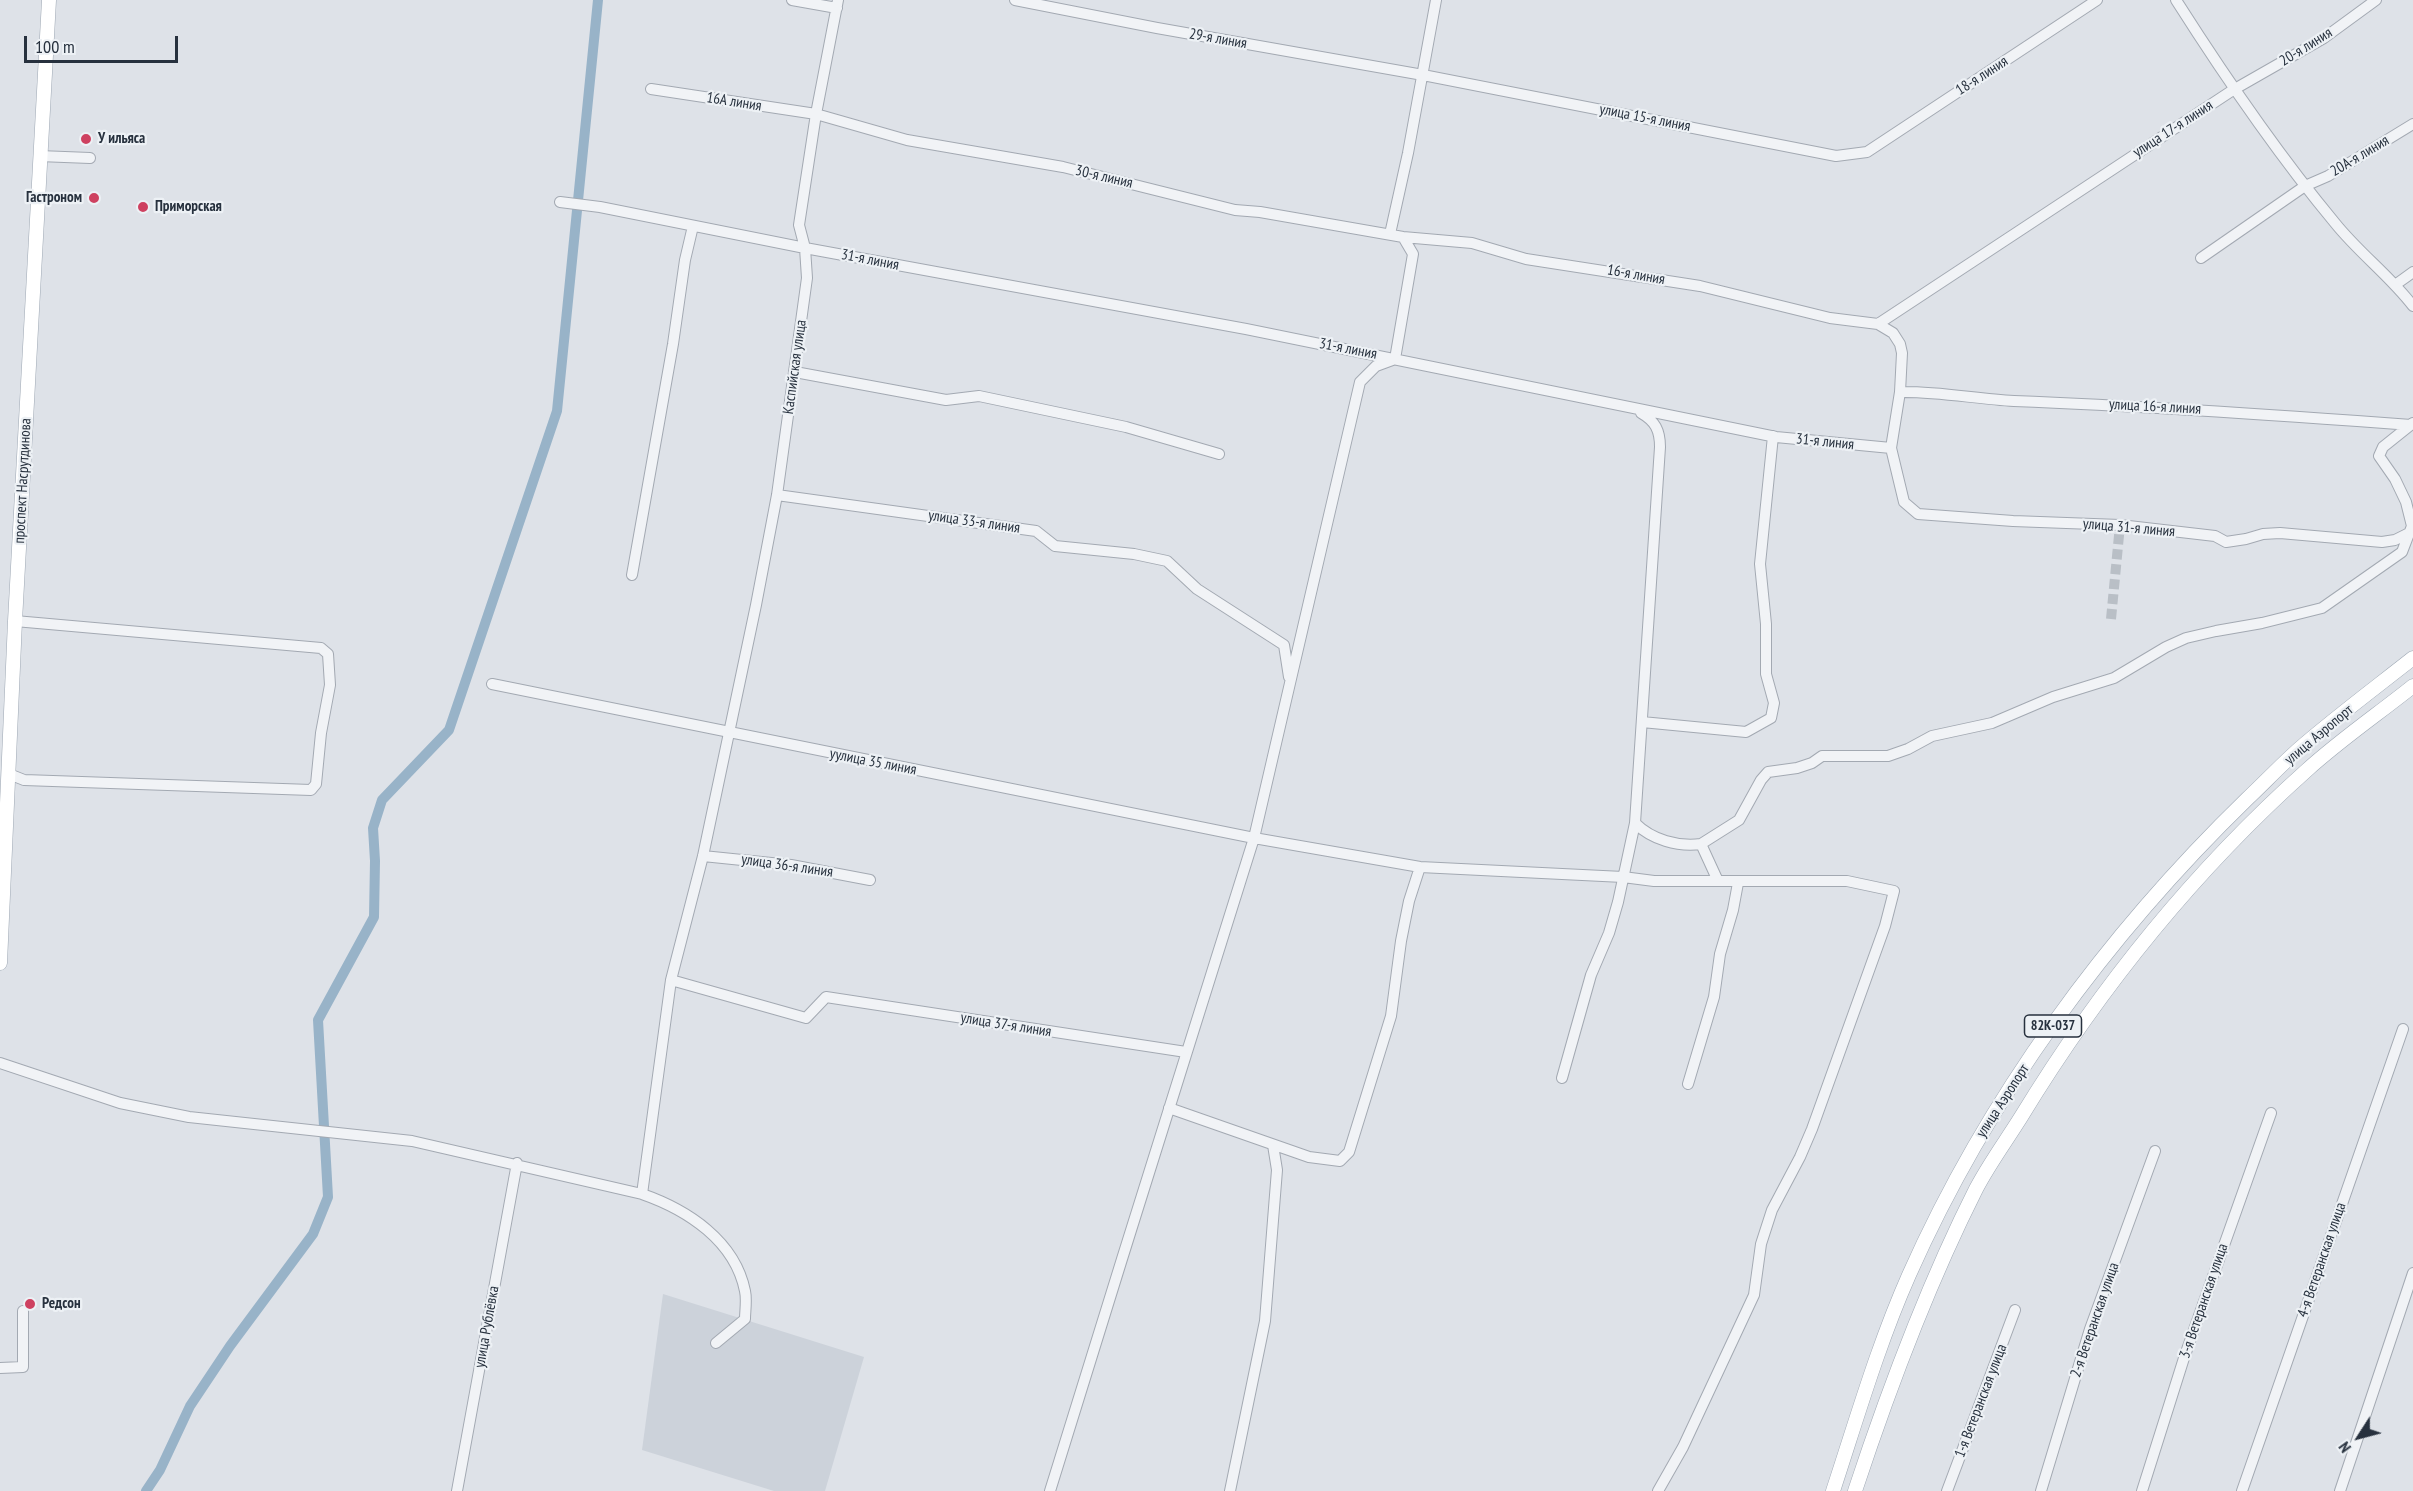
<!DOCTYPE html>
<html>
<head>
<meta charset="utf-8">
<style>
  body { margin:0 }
  #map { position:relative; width:2413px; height:1491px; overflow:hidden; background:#dee2e8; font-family:"PT Sans Narrow",sans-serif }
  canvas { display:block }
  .north { position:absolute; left:2329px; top:1407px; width:60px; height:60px; -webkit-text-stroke:4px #edf1f5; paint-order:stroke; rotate:234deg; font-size:16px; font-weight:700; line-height:24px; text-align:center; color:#27313e }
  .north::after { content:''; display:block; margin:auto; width:21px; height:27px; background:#27313e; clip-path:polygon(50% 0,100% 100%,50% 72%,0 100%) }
  .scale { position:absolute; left:24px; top:36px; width:154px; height:27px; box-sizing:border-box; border:3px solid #27313e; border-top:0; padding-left:8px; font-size:18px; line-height:21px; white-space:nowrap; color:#27313e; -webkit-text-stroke:4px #edf1f5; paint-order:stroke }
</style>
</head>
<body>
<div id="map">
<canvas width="2413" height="1491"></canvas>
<div class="north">N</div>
<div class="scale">100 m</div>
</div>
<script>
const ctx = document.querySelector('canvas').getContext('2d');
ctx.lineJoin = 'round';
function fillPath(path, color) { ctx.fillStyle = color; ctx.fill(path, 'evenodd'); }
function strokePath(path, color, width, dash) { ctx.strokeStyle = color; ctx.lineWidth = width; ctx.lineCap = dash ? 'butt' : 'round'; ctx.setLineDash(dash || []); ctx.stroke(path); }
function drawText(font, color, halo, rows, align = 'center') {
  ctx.font = font + ' "PT Sans Narrow",sans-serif'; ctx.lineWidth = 4.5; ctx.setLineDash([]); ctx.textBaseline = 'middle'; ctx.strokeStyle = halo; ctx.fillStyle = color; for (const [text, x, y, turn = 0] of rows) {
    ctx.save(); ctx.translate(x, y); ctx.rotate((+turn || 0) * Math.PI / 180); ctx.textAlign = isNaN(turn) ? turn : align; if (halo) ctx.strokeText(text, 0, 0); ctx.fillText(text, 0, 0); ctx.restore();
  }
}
fillPath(new Path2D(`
  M663,1294L864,1357L825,1491H774L642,1450Z`), '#ccd2da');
strokePath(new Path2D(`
  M146,1491L160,1470L190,1406L230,1346L313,1234L328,1197L318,1020L374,917L375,861L373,828L382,800L449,730L557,411L598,0`), '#98b3c8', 10);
strokePath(new Path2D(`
  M2111,619L2120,525`), '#b9bfc6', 10, [10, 5]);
const minor = new Path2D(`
  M792,0L837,8
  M1015,0L1157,28L1423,75L1836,156L1867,152L2097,0
  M2176,0C2225,77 2276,152 2335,223C2359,253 2390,276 2413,306
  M651,89L816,114L907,140L1063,167L1235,210L1260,212L1403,237L1472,243L1526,259L1700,286L1830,318L1878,324L1893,333L1900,344L1902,353L1900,392L1891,448L1904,502L1918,514L2013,521L2120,525L2215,536L2226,542L2246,539L2263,534L2280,533L2382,542L2395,540L2409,533
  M39,156L90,158
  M560,202L600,207L805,248L1246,329L1776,437L1891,448
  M1390,234L1408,153L1436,0
  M1403,237L1413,254L1395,359L1376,366L1360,382L1254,838L1420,867L1623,877L1654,881H1847L1894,891L1885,926L1812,1129L1800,1157L1772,1210L1761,1244L1754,1295L1683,1447L1658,1491
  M2201,258L2305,186L2328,176L2413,124
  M2395,285L2413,272
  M1878,324L2233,90L2324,38L2376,0
  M795,372L946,400L979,396L1126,427L1219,454
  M1900,392C1937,391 1976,399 2014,401C2146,406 2278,415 2411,425
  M1641,413C1655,421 1660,430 1660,447L1635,823C1652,840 1678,847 1701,844
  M777,495L1036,531L1055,546L1134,554L1167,561L1197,589L1284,645L1289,677
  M632,575L673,344L685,260L693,226
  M492,684L1254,838C1186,1056 1117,1273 1050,1491
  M1642,722L1746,732L1771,718L1774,703L1766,674V624L1760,564L1773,436
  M9,774L24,780L311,790L316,784L321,733L330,685L328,654L321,648L15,621
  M703,856L791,865L870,880
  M1718,881L1701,844L1739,820L1761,780L1768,772L1797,768L1812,763L1822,756H1888L1908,749L1932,736L1992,723L2053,697L2114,678L2166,647L2186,638L2216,631L2262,623L2322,608L2402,552L2412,526L2406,502L2395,479L2379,456L2383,447L2413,423
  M671,980L806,1018L826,997L1186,1052
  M0,1063L120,1103L189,1117L412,1141L642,1194L671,980L703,856L756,605L777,495L807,278L805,248L799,225L816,114L838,0
  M1562,1078L1591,975L1609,933L1618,902L1635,823
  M1688,1084L1714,997L1720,954L1733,910L1738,883
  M1169,1108L1309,1157L1340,1161L1349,1152L1391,1016L1401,941L1409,901L1420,867
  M642,1194C688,1210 735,1241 745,1291C747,1300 745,1311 745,1319L716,1343
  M0,1368L23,1367V1311
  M457,1491L517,1163
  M1230,1491L1265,1321L1277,1170L1273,1145
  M1947,1491L2015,1310
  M2041,1491L2090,1329L2155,1151
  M2142,1491L2184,1358L2271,1113
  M2242,1491L2403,1029
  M2340,1491L2413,1273`);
const major = new Path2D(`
  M0,963L15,621L49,0
  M1833,1491C1857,1418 1878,1345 1909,1275C1988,1097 2107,935 2247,799C2264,783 2281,765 2299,749C2336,717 2375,688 2413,658
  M1855,1491C1889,1388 1927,1286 1976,1189C1989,1164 2006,1141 2021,1117C2099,989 2195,870 2307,770C2340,740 2378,714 2413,686`);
strokePath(minor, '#a3a9b2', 12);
strokePath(major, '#9da7b3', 15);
strokePath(minor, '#f1f3f6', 10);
strokePath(major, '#fff', 14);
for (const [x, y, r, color] of [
  [86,139,6,"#ce4160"],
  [94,198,6,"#ce4160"],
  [143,207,6,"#ce4160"],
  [30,1304,6,"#ce4160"]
]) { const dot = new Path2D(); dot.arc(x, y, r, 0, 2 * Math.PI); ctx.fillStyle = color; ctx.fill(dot); strokePath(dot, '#edf1f5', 2); }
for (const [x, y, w] of [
  [2053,1026,57]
]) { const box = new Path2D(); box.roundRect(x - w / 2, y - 11, w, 22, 4.5); ctx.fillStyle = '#edf1f5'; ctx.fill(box); strokePath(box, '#27313e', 1.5); }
drawText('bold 14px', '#27313e', null, [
  ["82К-037",2053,1026]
]);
drawText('15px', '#27313e', '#edf1f5', [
  ["29-я линия",1218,39,10],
  ["20-я линия",2306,47,-32],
  ["18-я линия",1982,76,-33],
  ["16А линия",734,102,9],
  ["улица 15-я линия",1645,118,11],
  ["улица 17-я линия",2173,129,-33],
  ["20А-я линия",2360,156,-31],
  ["30-я линия",1104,177,13],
  ["31-я линия",870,260,11],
  ["16-я линия",1636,275,10],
  ["31-я линия",1348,349,11],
  ["Каспийская улица",795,367,-82],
  ["улица 16-я линия",2155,407,3],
  ["31-я линия",1825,442,6],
  ["проспект Насрутдинова",23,481,-87],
  ["улица 33-я линия",974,522,8],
  ["улица 31-я линия",2129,528,5],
  ["улица Аэропорт",2319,735,-40],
  ["уулица 35 линия",873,762,11],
  ["улица 36-я линия",787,866,8],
  ["улица 37-я линия",1006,1025,9],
  ["улица Аэропорт",2003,1101,-57],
  ["4-я Ветеранская улица",2322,1260,-71],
  ["3-я Ветеранская улица",2204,1301,-71],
  ["2-я Ветеранская улица",2095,1320,-71],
  ["улица Рублёвка",487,1327,-80],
  ["1-я Ветеранская улица",1981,1401,-69]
]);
drawText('bold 15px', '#27313e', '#edf1f5', [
  ["У ильяса",98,139],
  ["Гастроном",82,198,"right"],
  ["Приморская",155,207],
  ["Редсон",42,1304]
], 'left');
</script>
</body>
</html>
